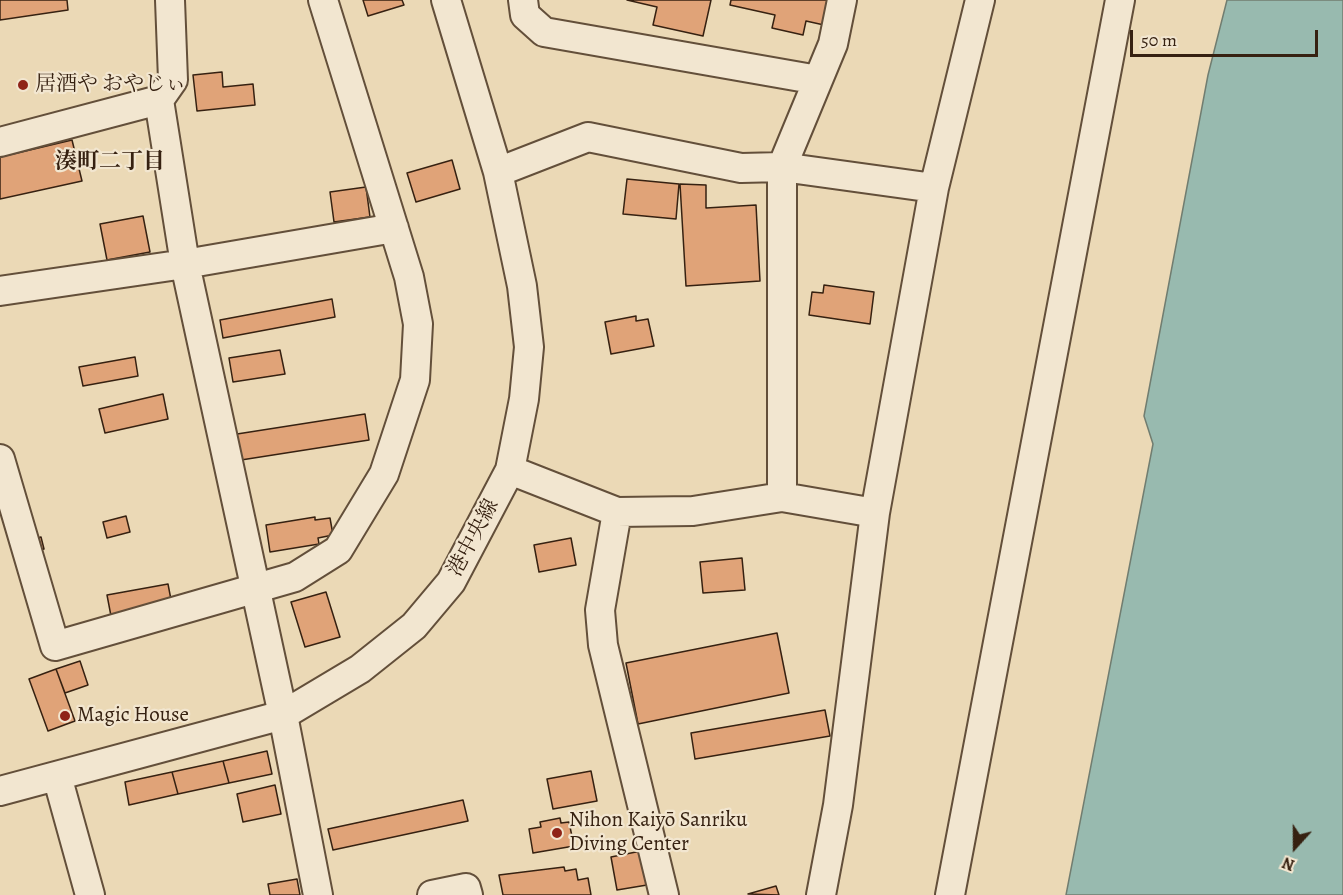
<!DOCTYPE html>
<html>
<head>
<meta charset="utf-8">
<style>
  body { margin:0 }
  #map { position:relative; width:1343px; height:895px; overflow:hidden; background:#ebd9b6; font-family:Alegreya,serif }
  canvas { display:block }
  .north { position:absolute; left:1265px; top:817px; width:60px; height:60px; -webkit-text-stroke:4px #f2e6d0; paint-order:stroke; rotate:201deg; font-size:16px; font-weight:700; line-height:24px; text-align:center; color:#362111 }
  .north::after { content:''; display:block; margin:auto; width:21px; height:27px; background:#362111; clip-path:polygon(50% 0,100% 100%,50% 72%,0 100%) }
  .scale { position:absolute; left:1130px; top:30px; width:188px; height:27px; box-sizing:border-box; border:3px solid #362111; border-top:0; padding-left:8px; font-size:18px; line-height:21px; white-space:nowrap; color:#362111; -webkit-text-stroke:4px #f2e6d0; paint-order:stroke }
</style>
</head>
<body>
<div id="map">
<canvas width="1343" height="895"></canvas>
<div class="north">N</div>
<div class="scale">50 m</div>
</div>
<script>
const ctx = document.querySelector('canvas').getContext('2d');
ctx.lineJoin = 'round';
function fillPath(path, color) { ctx.fillStyle = color; ctx.fill(path, 'evenodd'); }
function strokePath(path, color, width, dash) { ctx.strokeStyle = color; ctx.lineWidth = width; ctx.lineCap = dash ? 'butt' : 'round'; ctx.setLineDash(dash || []); ctx.stroke(path); }
function drawText(font, color, halo, rows, align = 'center') {
  ctx.font = font + ' Alegreya,"Noto Serif JP",serif'; ctx.lineWidth = 4.5; ctx.setLineDash([]); ctx.textBaseline = 'middle'; ctx.strokeStyle = halo; ctx.fillStyle = color; for (const [text, x, y, turn = 0] of rows) {
    ctx.save(); ctx.translate(x, y); ctx.rotate((+turn || 0) * Math.PI / 180); ctx.textAlign = isNaN(turn) ? turn : align; if (halo) ctx.strokeText(text, 0, 0); ctx.fillText(text, 0, 0); ctx.restore();
  }
}
const water = new Path2D(`
  M1227,0H1343V895H1066L1153,444L1144,416L1208,75Z`);
fillPath(water, '#98baaf');
strokePath(water, '#717d70', 1.5);
const building = new Path2D(`
  M0,0H67L68,10L0,20Z
  M363,0H402L404,5L368,16Z
  M627,0H711L703,36L653,25L657,7Z
  M731,0H830L824,25L806,21L803,35L772,28L775,15L730,5Z
  M222,72L223,87L253,84L255,105L197,111L193,75Z
  M72,140L82,181L0,199V157Z
  M452,160L460,189L416,202L407,173Z
  M627,179L679,184L676,219L623,214Z
  M680,184L706,185V208L756,205L760,281L686,286Z
  M366,187L370,217L334,222L330,192Z
  M143,216L150,252L107,260L100,224Z
  M824,285L874,292L870,324L809,315L812,292L823,293Z
  M332,299L335,317L223,338L220,320Z
  M636,316V321L648,319L654,346L611,354L605,322Z
  M280,350L285,374L233,382L229,358Z
  M135,357L138,376L83,386L79,367Z
  M163,394L168,419L105,433L99,409Z
  M365,414L369,440L241,460L237,434Z
  M126,516L130,532L107,538L103,522Z
  M315,517V520L330,518L333,535L318,538L319,544L270,552L266,525Z
  M41,537L44,549L33,552L30,540Z
  M571,538L576,565L539,572L534,545Z
  M742,558L745,590L703,593L700,562Z
  M168,584L172,605L111,616L107,595Z
  M326,592L340,637L305,647L291,602Z
  M777,633L789,693L638,724L626,663Z
  M80,661L88,685L65,693L56,669Z
  M56,669L75,721L48,731L29,679Z
  M825,710L830,736L695,759L691,733Z
  M267,751L272,774L229,783L223,761Z
  M223,761L229,783L178,794L172,772Z
  M591,771L597,801L553,809L547,779Z
  M172,772L178,794L129,805L125,782Z
  M275,785L281,814L243,822L237,794Z
  M463,800L468,821L333,850L328,829Z
  M560,818L561,823L569,822L574,846L533,853L529,829L541,827L540,822Z
  M641,851L647,885L617,890L611,857Z
  M564,867L565,871L576,869L578,880L588,878L591,895H503L499,875Z
  M297,879L300,895H270L268,884Z
  M776,886L779,895L748,894Z`);
fillPath(building, '#e0a378');
strokePath(building, '#362111', 1.5);
const minor = new Path2D(`
  M523,0L525,15L544,32L818,80
  M159,100L185,264L283,715L318,895
  M0,142L159,100L173,80L170,0
  M498,172L588,137L741,168L782,167L934,188
  M0,291L185,264L394,228
  M0,459L55,646L295,577L338,550L384,474L415,380L418,324L409,277L323,0
  M510,470L617,512L693,511L782,497V167L833,44L842,0
  M782,497L875,513
  M617,512L600,610L603,645L664,895
  M57,776L90,895
  M0,791L283,715L360,669L414,626L451,582L510,470L524,399L529,347L522,286L498,172L446,0
  M432,895L466,888L468,895
  M821,895L838,805L875,513L934,188L980,0
  M950,895L1120,0`);
strokePath(minor, '#634f3a', 32);
strokePath(minor, '#f2e6d0', 28);
for (const [x, y, r, color] of [
  [23,85,6,"#8f2418"],
  [65,716,6,"#8f2418"],
  [557,833,6,"#8f2418"]
]) { const dot = new Path2D(); dot.arc(x, y, r, 0, 2 * Math.PI); ctx.fillStyle = color; ctx.fill(dot); strokePath(dot, '#f2e6d0', 2); }
drawText('21px', '#362111', '#f2e6d0', [
  ["居酒や おやじぃ",35,85],
  ["Magic House",77,716],
  ["Nihon Kaiyō Sanriku",569,821],
  ["Diving Center",569,845]
], 'left');
drawText('21px', '#362111', '#f2e6d0', [
  ["港中央線",474,538,-62]
]);
drawText('bold 22px', '#362111', '#f2e6d0', [
  ["湊町二丁目",110,163]
]);
</script>
</body>
</html>
